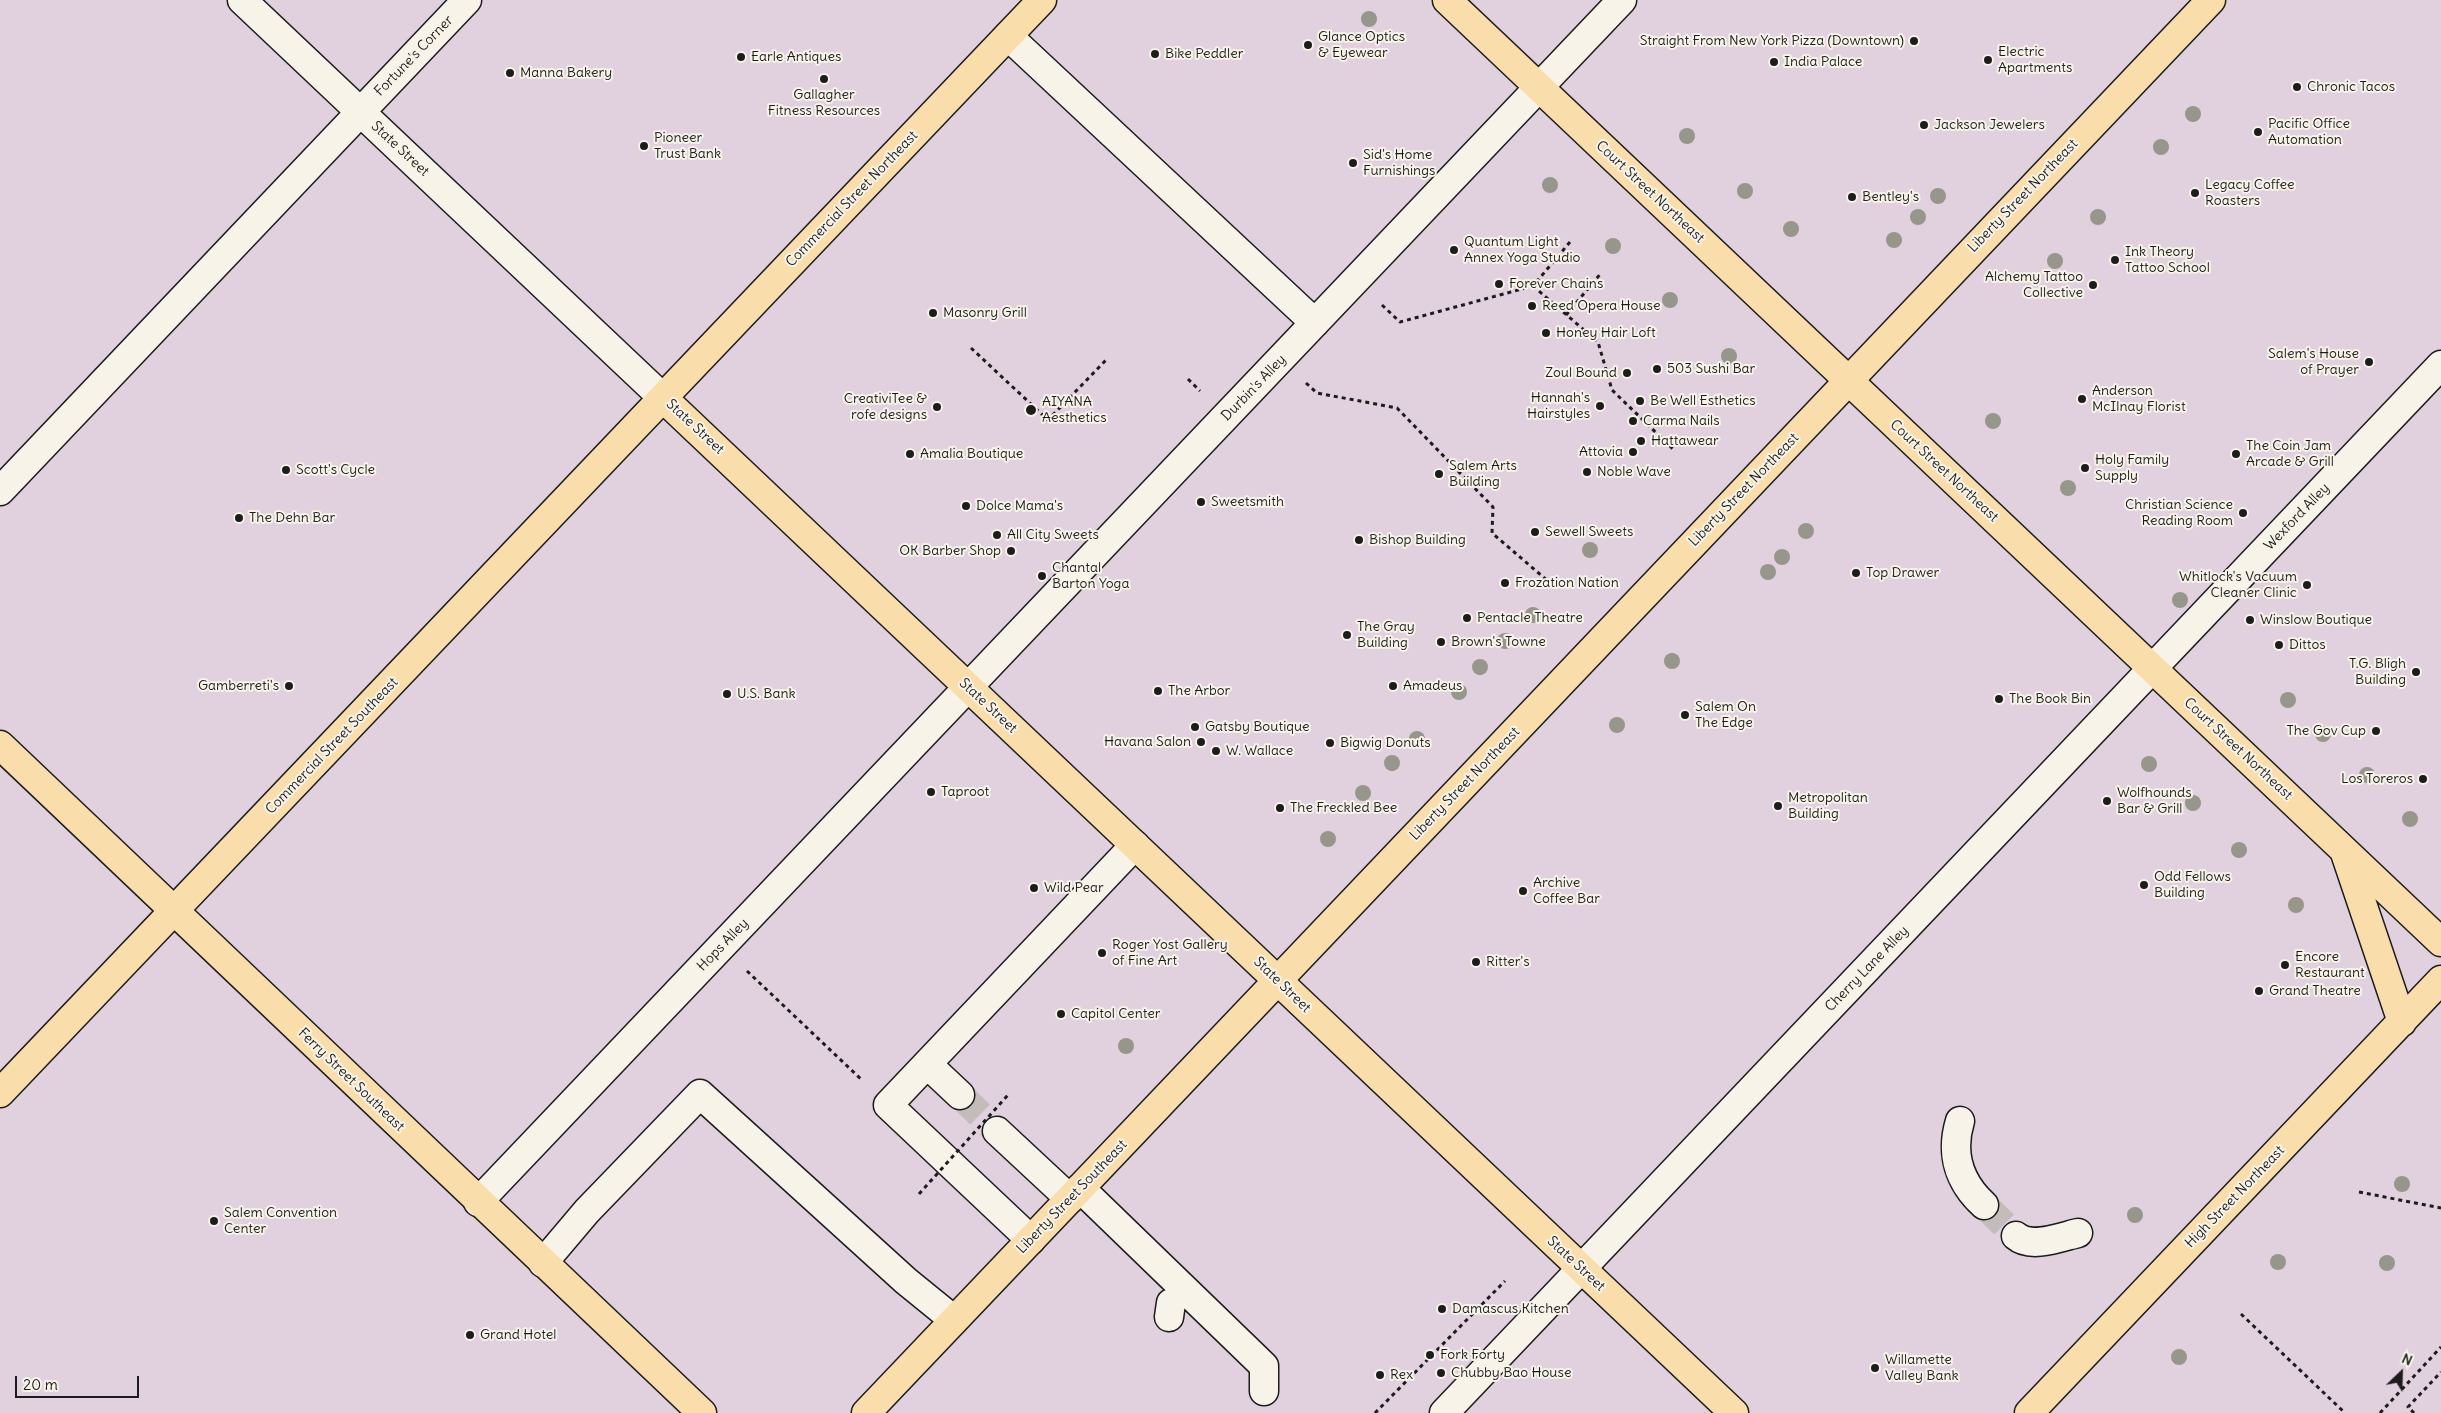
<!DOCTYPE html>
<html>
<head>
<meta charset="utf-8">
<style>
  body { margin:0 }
  #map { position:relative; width:2441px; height:1413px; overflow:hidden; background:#ede4e3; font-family:Delius,sans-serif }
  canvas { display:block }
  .north { position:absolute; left:2376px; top:1348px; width:50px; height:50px; -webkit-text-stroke:4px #f7f3e8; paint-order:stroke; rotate:24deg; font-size:14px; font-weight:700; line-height:20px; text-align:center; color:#1c1c1c }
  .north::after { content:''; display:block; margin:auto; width:18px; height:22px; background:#1c1c1c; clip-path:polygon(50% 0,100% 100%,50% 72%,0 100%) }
  .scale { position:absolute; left:15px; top:1376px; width:124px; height:22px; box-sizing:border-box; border:2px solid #1c1c1c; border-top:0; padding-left:6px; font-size:15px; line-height:18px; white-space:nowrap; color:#1c1c1c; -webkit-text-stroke:4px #f7f3e8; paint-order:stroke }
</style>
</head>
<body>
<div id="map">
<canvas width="2441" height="1413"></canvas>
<div class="north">N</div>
<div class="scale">20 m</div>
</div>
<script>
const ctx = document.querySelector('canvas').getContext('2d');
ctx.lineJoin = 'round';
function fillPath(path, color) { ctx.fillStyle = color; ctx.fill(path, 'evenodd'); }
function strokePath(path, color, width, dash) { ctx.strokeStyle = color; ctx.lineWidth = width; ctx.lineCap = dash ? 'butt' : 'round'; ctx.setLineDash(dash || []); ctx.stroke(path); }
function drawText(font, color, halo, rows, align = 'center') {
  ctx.font = font + ' Delius,sans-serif'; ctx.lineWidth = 4; ctx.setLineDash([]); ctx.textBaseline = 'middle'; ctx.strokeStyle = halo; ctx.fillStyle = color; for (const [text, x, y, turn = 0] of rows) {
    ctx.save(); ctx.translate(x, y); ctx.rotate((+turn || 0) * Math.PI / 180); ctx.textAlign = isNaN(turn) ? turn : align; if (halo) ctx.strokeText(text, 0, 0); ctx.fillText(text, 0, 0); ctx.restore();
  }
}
fillPath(new Path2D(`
  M0,0H2441V1413H0Z`), '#e1d1de');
strokePath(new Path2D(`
  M960,1095L997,1131
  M1984,1205L2016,1236`), '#c3bcbb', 28, [28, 14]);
const minor = new Path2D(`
  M242,0L663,398
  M1008,36L1315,323
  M0,491L467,0
  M927,1064L960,1095
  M1960,1121C1950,1154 1959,1182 1984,1205
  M997,1131L1070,1199
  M1080,1188L1264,1366V1391
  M478,1202L1622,0
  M2016,1236C2031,1249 2061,1237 2078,1233
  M1031,1240L888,1105L1135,845
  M543,1263L587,1211L700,1094L906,1281L954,1320
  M1169,1317L1171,1303
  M1444,1413L2441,365`);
const major = new Path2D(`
  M1447,0L2441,942
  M663,398L1734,1413
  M2345,853L2402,1022
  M0,1093L1042,0
  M866,1413L2211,0
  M2029,1413L2441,980`);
const highway = new Path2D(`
  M0,745L702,1413`);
strokePath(minor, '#1c1c1c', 31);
strokePath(major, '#1c1c1c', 31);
strokePath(highway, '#1c1c1c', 31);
strokePath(new Path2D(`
  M1533,286L1598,342L1612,390L1674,450
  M1382,305L1400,322L1533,286L1570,242
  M1566,315L1602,272
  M971,348L1048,420L1107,359
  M1188,379L1200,391
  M1306,383L1317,393L1397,408L1493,507L1492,533L1549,582
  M747,971L862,1080
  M2359,1192L2441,1208
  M2241,1314L2345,1413
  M1375,1413L1505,1281
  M2380,1413L2441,1347
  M2414,1413L2408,1407L2441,1372`), '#1c1c1c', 3, [4, 4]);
strokePath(minor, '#f7f3e8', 28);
strokePath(major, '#f9deab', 28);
strokePath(highway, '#f9deab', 28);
strokePath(new Path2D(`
  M919,1194L1008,1095`), '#1c1c1c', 3, [4, 4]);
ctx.fillStyle = '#97968a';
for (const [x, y] of [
  [1369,19],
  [2193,114],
  [1687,136],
  [2161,147],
  [1550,185],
  [1745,191],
  [1938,196],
  [1918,217],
  [2098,217],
  [1791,229],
  [1894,240],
  [1613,246],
  [2055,261],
  [1670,300],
  [1729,356],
  [1993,421],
  [2068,488],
  [1806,531],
  [1590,550],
  [1782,557],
  [1768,572],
  [2180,600],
  [1533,615],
  [1505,641],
  [1672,661],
  [1480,667],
  [1459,692],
  [2288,700],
  [1617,725],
  [2323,734],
  [1417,739],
  [1392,763],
  [2149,764],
  [2367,775],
  [1363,793],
  [2193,803],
  [2410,819],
  [1328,839],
  [2239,850],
  [2296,905],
  [1126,1046],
  [2402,1184],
  [2135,1215],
  [2278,1262],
  [2387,1263],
  [2179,1357]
]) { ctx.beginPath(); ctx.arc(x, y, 8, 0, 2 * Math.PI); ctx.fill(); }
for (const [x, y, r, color] of [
  [1914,41,5,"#1c1c1c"],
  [1308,45,5,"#1c1c1c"],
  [1155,54,5,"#1c1c1c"],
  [741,57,5,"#1c1c1c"],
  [1988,60,5,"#1c1c1c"],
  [1774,62,5,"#1c1c1c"],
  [510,73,5,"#1c1c1c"],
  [824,79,5,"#1c1c1c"],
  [2297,87,5,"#1c1c1c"],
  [1924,125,5,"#1c1c1c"],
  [2258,132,5,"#1c1c1c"],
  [644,146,5,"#1c1c1c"],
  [1353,163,5,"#1c1c1c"],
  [2195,193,5,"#1c1c1c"],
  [1852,197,5,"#1c1c1c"],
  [1454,250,5,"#1c1c1c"],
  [2115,260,5,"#1c1c1c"],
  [1499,284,5,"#1c1c1c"],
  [2093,285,5,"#1c1c1c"],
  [1532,306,5,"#1c1c1c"],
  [933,313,5,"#1c1c1c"],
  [1546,333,5,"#1c1c1c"],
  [2369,362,5,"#1c1c1c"],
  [1657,369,5,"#1c1c1c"],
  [1627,373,5,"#1c1c1c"],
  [2082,399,5,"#1c1c1c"],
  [1640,401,5,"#1c1c1c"],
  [1600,406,5,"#1c1c1c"],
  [937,407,5,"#1c1c1c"],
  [1031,410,6,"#1c1c1c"],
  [1633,421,5,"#1c1c1c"],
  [1641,441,5,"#1c1c1c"],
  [1633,452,5,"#1c1c1c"],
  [910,454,5,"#1c1c1c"],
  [2236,454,5,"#1c1c1c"],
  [2085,468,5,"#1c1c1c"],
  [286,470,5,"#1c1c1c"],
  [1587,472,5,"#1c1c1c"],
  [1439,474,5,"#1c1c1c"],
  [1201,502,5,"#1c1c1c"],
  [966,506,5,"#1c1c1c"],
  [2243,513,5,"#1c1c1c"],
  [239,518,5,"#1c1c1c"],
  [1535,532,5,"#1c1c1c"],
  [997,535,5,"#1c1c1c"],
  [1359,540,5,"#1c1c1c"],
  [1011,551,5,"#1c1c1c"],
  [1856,573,5,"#1c1c1c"],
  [1042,576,5,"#1c1c1c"],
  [1505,583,5,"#1c1c1c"],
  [2307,585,5,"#1c1c1c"],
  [1467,618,5,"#1c1c1c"],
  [2250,620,5,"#1c1c1c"],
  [1347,635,5,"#1c1c1c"],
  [1441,642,5,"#1c1c1c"],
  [2279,645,5,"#1c1c1c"],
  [2416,672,5,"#1c1c1c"],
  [289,686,5,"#1c1c1c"],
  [1393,686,5,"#1c1c1c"],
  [1158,691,5,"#1c1c1c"],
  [727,694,5,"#1c1c1c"],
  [1999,699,5,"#1c1c1c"],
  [1685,715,5,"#1c1c1c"],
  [1195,727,5,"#1c1c1c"],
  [2376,731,5,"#1c1c1c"],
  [1201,742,5,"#1c1c1c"],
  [1330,743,5,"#1c1c1c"],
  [1216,751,5,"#1c1c1c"],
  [2423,779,5,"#1c1c1c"],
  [931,792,5,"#1c1c1c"],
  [2107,801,5,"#1c1c1c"],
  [1778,806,5,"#1c1c1c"],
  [1280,808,5,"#1c1c1c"],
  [2144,885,5,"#1c1c1c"],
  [1034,888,5,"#1c1c1c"],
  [1523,891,5,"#1c1c1c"],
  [1102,953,5,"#1c1c1c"],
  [1476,962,5,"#1c1c1c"],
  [2285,965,5,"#1c1c1c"],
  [2259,991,5,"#1c1c1c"],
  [1061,1014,5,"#1c1c1c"],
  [214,1221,5,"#1c1c1c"],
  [1442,1309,5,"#1c1c1c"],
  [470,1335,5,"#1c1c1c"],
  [1430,1355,5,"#1c1c1c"],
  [1875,1368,5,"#1c1c1c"],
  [1441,1373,5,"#1c1c1c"],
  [1380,1375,5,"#1c1c1c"]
]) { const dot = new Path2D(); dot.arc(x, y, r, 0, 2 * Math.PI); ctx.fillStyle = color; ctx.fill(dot); strokePath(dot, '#f7f3e8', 2); }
drawText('14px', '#1c1c1c', '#f7f3e8', [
  ["Glance Optics",1318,37],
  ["& Eyewear",1318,53],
  ["Straight From New York Pizza (Downtown)",1904,41,"right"],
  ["Electric",1998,52],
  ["Apartments",1998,68],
  ["Bike Peddler",1165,54],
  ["Earle Antiques",751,57],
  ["India Palace",1784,62],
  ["Manna Bakery",520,73],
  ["Chronic Tacos",2307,87],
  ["Gallagher",824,95,"center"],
  ["Fitness Resources",824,111,"center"],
  ["Pacific Office",2268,124],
  ["Automation",2268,140],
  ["Jackson Jewelers",1934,125],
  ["Pioneer",654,138],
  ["Trust Bank",654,154],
  ["Sid's Home",1363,155],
  ["Furnishings",1363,171],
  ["Legacy Coffee",2205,185],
  ["Roasters",2205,201],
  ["Bentley's",1862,197],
  ["Quantum Light",1464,242],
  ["Annex Yoga Studio",1464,258],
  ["Ink Theory",2125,252],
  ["Tattoo School",2125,268],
  ["Alchemy Tattoo",2083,277,"right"],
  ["Collective",2083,293,"right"],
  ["Forever Chains",1509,284],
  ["Reed Opera House",1542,306],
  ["Masonry Grill",943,313],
  ["Honey Hair Loft",1556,333],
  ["Salem's House",2359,354,"right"],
  ["of Prayer",2359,370,"right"],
  ["503 Sushi Bar",1667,369],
  ["Zoul Bound",1617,373,"right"],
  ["Anderson",2092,391],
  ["McIlnay Florist",2092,407],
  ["Hannah's",1590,398,"right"],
  ["Hairstyles",1590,414,"right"],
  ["CreativiTee &",927,399,"right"],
  ["rofe designs",927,415,"right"],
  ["Be Well Esthetics",1650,401],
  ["AIYANA",1042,402],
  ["Aesthetics",1042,418],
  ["Carma Nails",1643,421],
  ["Hattawear",1651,441],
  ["The Coin Jam",2246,446],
  ["Arcade & Grill",2246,462],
  ["Attovia",1623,452,"right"],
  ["Amalia Boutique",920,454],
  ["Holy Family",2095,460],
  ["Supply",2095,476],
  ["Salem Arts",1449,466],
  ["Building",1449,482],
  ["Scott's Cycle",296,470],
  ["Noble Wave",1597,472],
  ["Sweetsmith",1211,502],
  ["Christian Science",2233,505,"right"],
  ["Reading Room",2233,521,"right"],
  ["Dolce Mama's",976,506],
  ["The Dehn Bar",249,518],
  ["Sewell Sweets",1545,532],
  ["All City Sweets",1007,535],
  ["Bishop Building",1369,540],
  ["OK Barber Shop",1001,551,"right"],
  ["Chantal",1052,568],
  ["Barton Yoga",1052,584],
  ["Top Drawer",1866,573],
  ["Whitlock's Vacuum",2297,577,"right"],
  ["Cleaner Clinic",2297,593,"right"],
  ["Frozation Nation",1515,583],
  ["Pentacle Theatre",1477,618],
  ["Winslow Boutique",2260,620],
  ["The Gray",1357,627],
  ["Building",1357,643],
  ["Brown's Towne",1451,642],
  ["Dittos",2289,645],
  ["T.G. Bligh",2406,664,"right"],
  ["Building",2406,680,"right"],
  ["Gamberreti's",279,686,"right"],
  ["Amadeus",1403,686],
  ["The Arbor",1168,691],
  ["U.S. Bank",737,694],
  ["The Book Bin",2009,699],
  ["Salem On",1695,707],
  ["The Edge",1695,723],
  ["Gatsby Boutique",1205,727],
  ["The Gov Cup",2366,731,"right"],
  ["Havana Salon",1191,742,"right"],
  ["Bigwig Donuts",1340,743],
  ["W. Wallace",1226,751],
  ["Los Toreros",2413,779,"right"],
  ["Taproot",941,792],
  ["Wolfhounds",2117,793],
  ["Bar & Grill",2117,809],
  ["Metropolitan",1788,798],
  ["Building",1788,814],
  ["The Freckled Bee",1290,808],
  ["Odd Fellows",2154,877],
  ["Building",2154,893],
  ["Archive",1533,883],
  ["Coffee Bar",1533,899],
  ["Wild Pear",1044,888],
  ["Roger Yost Gallery",1112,945],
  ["of Fine Art",1112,961],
  ["Encore",2295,957],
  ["Restaurant",2295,973],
  ["Ritter's",1486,962],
  ["Grand Theatre",2269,991],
  ["Capitol Center",1071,1014],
  ["Salem Convention",224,1213],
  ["Center",224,1229],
  ["Damascus Kitchen",1452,1309],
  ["Grand Hotel",480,1335],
  ["Fork Forty",1440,1355],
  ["Willamette",1885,1360],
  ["Valley Bank",1885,1376],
  ["Chubby Bao House",1451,1373],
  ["Rex",1390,1375]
], 'left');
drawText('14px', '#1c1c1c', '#f7f3e8', [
  ["Fortune's Corner",414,56,-46],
  ["State Street",400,149,43],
  ["Court Street Northeast",1650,192,43],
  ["Liberty Street Northeast",2023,196,-46],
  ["Commercial Street Northeast",852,199,-46],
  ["Durbin's Alley",1254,388,-46],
  ["State Street",695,427,43],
  ["Court Street Northeast",1944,471,43],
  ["Liberty Street Northeast",1744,490,-46],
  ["Wexford Alley",2297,517,-46],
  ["State Street",988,706,43],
  ["Commercial Street Southeast",332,746,-46],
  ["Court Street Northeast",2238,749,43],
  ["Liberty Street Northeast",1465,784,-46],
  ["Hops Alley",723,945,-46],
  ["Cherry Lane Alley",1867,969,-46],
  ["State Street",1282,985,44],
  ["Ferry Street Southeast",351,1080,44],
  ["Liberty Street Southeast",1072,1197,-46],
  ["High Street Northeast",2235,1197,-46],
  ["State Street",1576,1264,43]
]);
</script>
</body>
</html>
